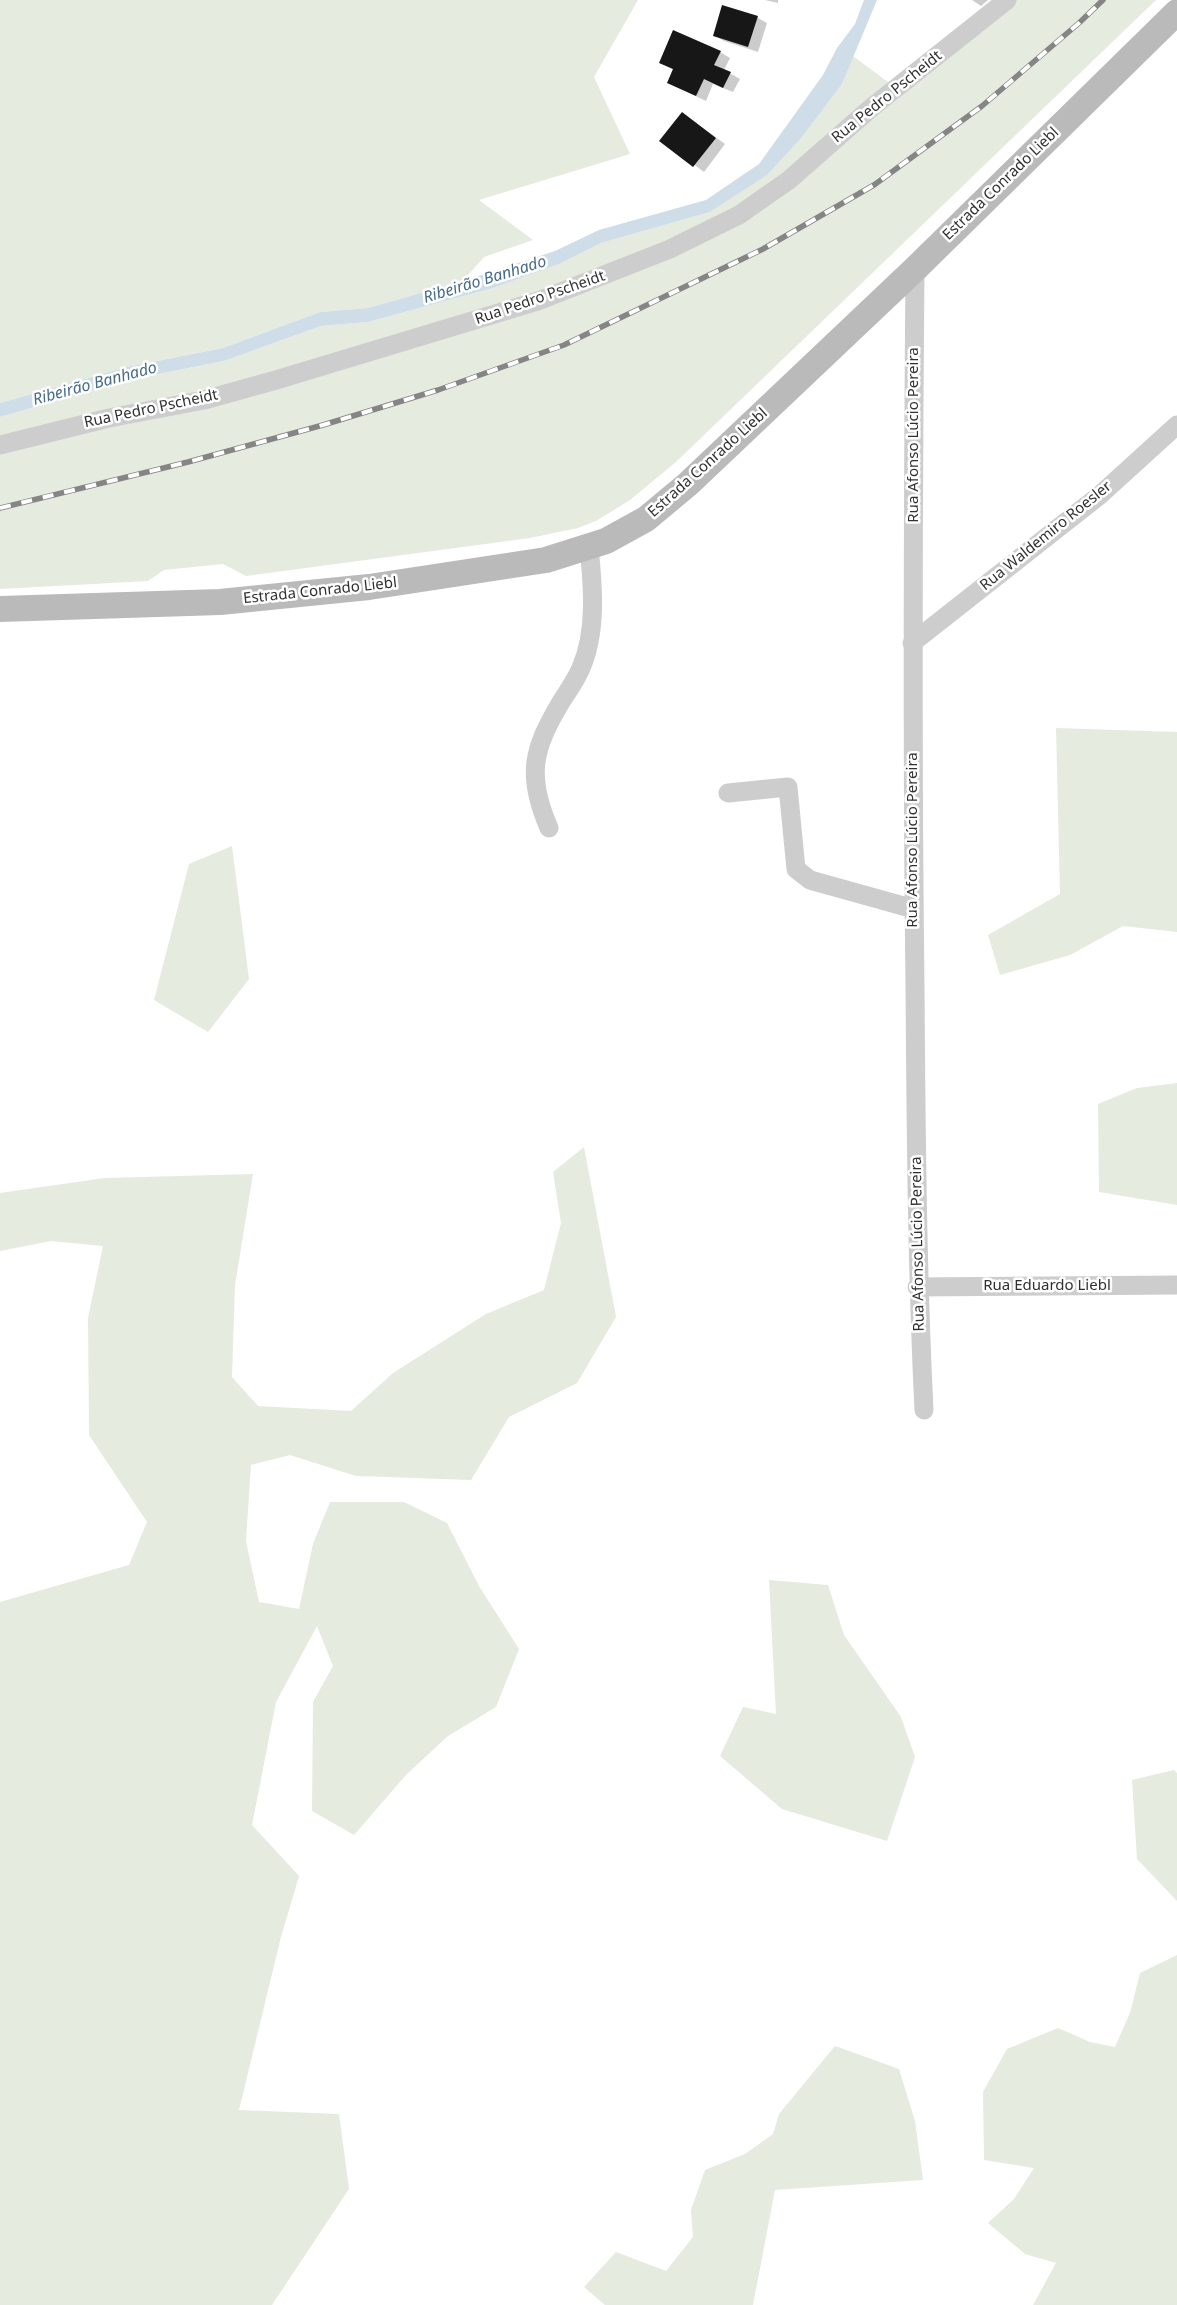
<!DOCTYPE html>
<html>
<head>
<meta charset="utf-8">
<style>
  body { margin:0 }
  canvas { display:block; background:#fff }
</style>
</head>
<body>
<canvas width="1177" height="2305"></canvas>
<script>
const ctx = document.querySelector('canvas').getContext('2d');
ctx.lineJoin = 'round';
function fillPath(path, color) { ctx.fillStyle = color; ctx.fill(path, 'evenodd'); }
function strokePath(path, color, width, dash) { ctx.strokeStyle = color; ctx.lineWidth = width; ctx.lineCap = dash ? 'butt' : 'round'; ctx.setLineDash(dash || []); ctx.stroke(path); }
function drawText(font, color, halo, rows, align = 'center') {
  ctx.font = font + ' "Noto Sans",sans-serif'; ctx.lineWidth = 5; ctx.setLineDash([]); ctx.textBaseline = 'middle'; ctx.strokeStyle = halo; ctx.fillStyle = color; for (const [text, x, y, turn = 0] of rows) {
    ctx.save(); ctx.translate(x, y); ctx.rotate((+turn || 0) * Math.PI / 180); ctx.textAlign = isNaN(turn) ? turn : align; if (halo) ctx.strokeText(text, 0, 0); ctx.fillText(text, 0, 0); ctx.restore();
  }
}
fillPath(new Path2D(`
  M0,0H638L594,77L630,154L479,200L533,240L484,257L463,281L368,308L320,312L223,348L127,367L0,403Z
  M1007,0H1156L676,462L630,500L596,521L578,528L530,538L246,576L223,564L164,570L148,581L0,589V417L128,380L224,361L321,326L368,322L493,288L559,264L601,243L710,212L767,174L801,137L842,84L853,56L896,88Z
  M1056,728L1177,732V932L1123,926L1070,955L1000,975L988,935L1060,894Z
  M232,846L249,979L208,1032L154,1000L189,864Z
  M1177,1083V1205L1099,1192L1098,1104L1137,1088Z
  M584,1147L616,1317L577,1383L509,1417L471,1480L356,1476L290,1455L251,1465L246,1541L259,1602L299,1609L313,1544L330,1502H404L447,1523L479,1586L519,1649L496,1707L448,1736L406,1775L354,1835L312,1811L313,1702L333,1666L317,1626L276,1702L252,1825L299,1876L281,1937L239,2110L339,2114L349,2189L272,2305H0V1602L129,1565L147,1522L89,1435L88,1318L103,1246L51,1241L0,1251V1193L105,1178L253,1174L235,1285L232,1377L258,1406L351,1411L393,1373L486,1314L544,1290L561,1223L553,1172Z
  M769,1580L828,1585L844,1635L901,1717L915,1757L887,1841L782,1809L720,1756L743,1707L776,1714Z
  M1174,1770L1177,1773V1901L1137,1859L1132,1780Z
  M1177,1955V2305H1033L1056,2263L1025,2254L988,2223L1014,2199L1034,2168L984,2160L983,2092L1007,2049L1058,2028L1090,2042L1115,2047L1130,2013L1140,1973Z
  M835,2046L899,2069L915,2121L923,2180L775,2190L753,2305H605L584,2287L616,2252L666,2271L693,2237L691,2210L705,2170L745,2154L773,2134L779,2114Z`), '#e5ebdf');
fillPath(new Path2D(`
  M864,0H877L842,84L801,138L767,175L710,212L601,243L559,264L493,288L368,322L321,326L224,361L128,380L0,417V403L127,367L223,348L320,312L368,308L463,281L555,251L599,230L706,200L759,164L823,75L837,48L855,24Z`), '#cedde8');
fillPath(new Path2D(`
  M765,0H778V3Z
  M972,0H988L981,6Z
  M723,7L758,18L767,23L758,52L724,41L714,35Z
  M720,52L730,58L724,70L740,79L733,92L713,84L706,101L668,83L674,70L661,63Z
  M682,113L725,144L704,172L661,140Z`), '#0003');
fillPath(new Path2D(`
  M722,5L758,16L748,47L713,36Z
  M673,30L721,51L714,65L731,72L723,88L704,79L696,96L667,83L673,69L659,63Z
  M682,112L716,138L693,167L659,141Z`), '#171717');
strokePath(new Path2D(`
  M915,269C913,508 912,747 915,986C916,1127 917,1268 924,1410
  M0,445L109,418L204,400L276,380L538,301L670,249L739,215L789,180L871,108L1007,0
  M912,643L1100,495L1177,425
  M728,793L788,787L796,869L810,880L914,909
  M549,828C526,775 533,749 561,702C568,691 576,680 581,668C597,631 593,586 589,547
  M917,1287L1177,1285`), '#cdcdcd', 19);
strokePath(new Path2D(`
  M0,609L220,602L369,587L546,560L606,541L646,519L688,484L915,269L1177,12`), '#bababa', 26);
const rail = new Path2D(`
  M0,508L188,462L323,425L438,390L564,345L763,249L874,185L982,106L1079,23L1103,0`);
strokePath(rail, '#858585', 5.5);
strokePath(rail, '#fff', 4, [11]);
drawText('15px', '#303030', '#fff', [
  ["Rua Pedro Pscheidt",887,97,-39],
  ["Estrada Conrado Liebl",1001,184,-44],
  ["Rua Pedro Pscheidt",540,298,-19],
  ["Rua Pedro Pscheidt",151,409,-12],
  ["Rua Afonso Lúcio Pereira",914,435,-90],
  ["Estrada Conrado Liebl",708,463,-42],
  ["Rua Waldemiro Roesler",1046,536,-39],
  ["Estrada Conrado Liebl",320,591,-6],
  ["Rua Afonso Lúcio Pereira",913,840,-90],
  ["Rua Afonso Lúcio Pereira",918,1244,-91],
  ["Rua Eduardo Liebl",1047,1286]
]);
drawText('italic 16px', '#476c88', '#fff', [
  ["Ribeirão Banhado",485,280,-17],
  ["Ribeirão Banhado",95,384,-15]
]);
</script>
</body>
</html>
